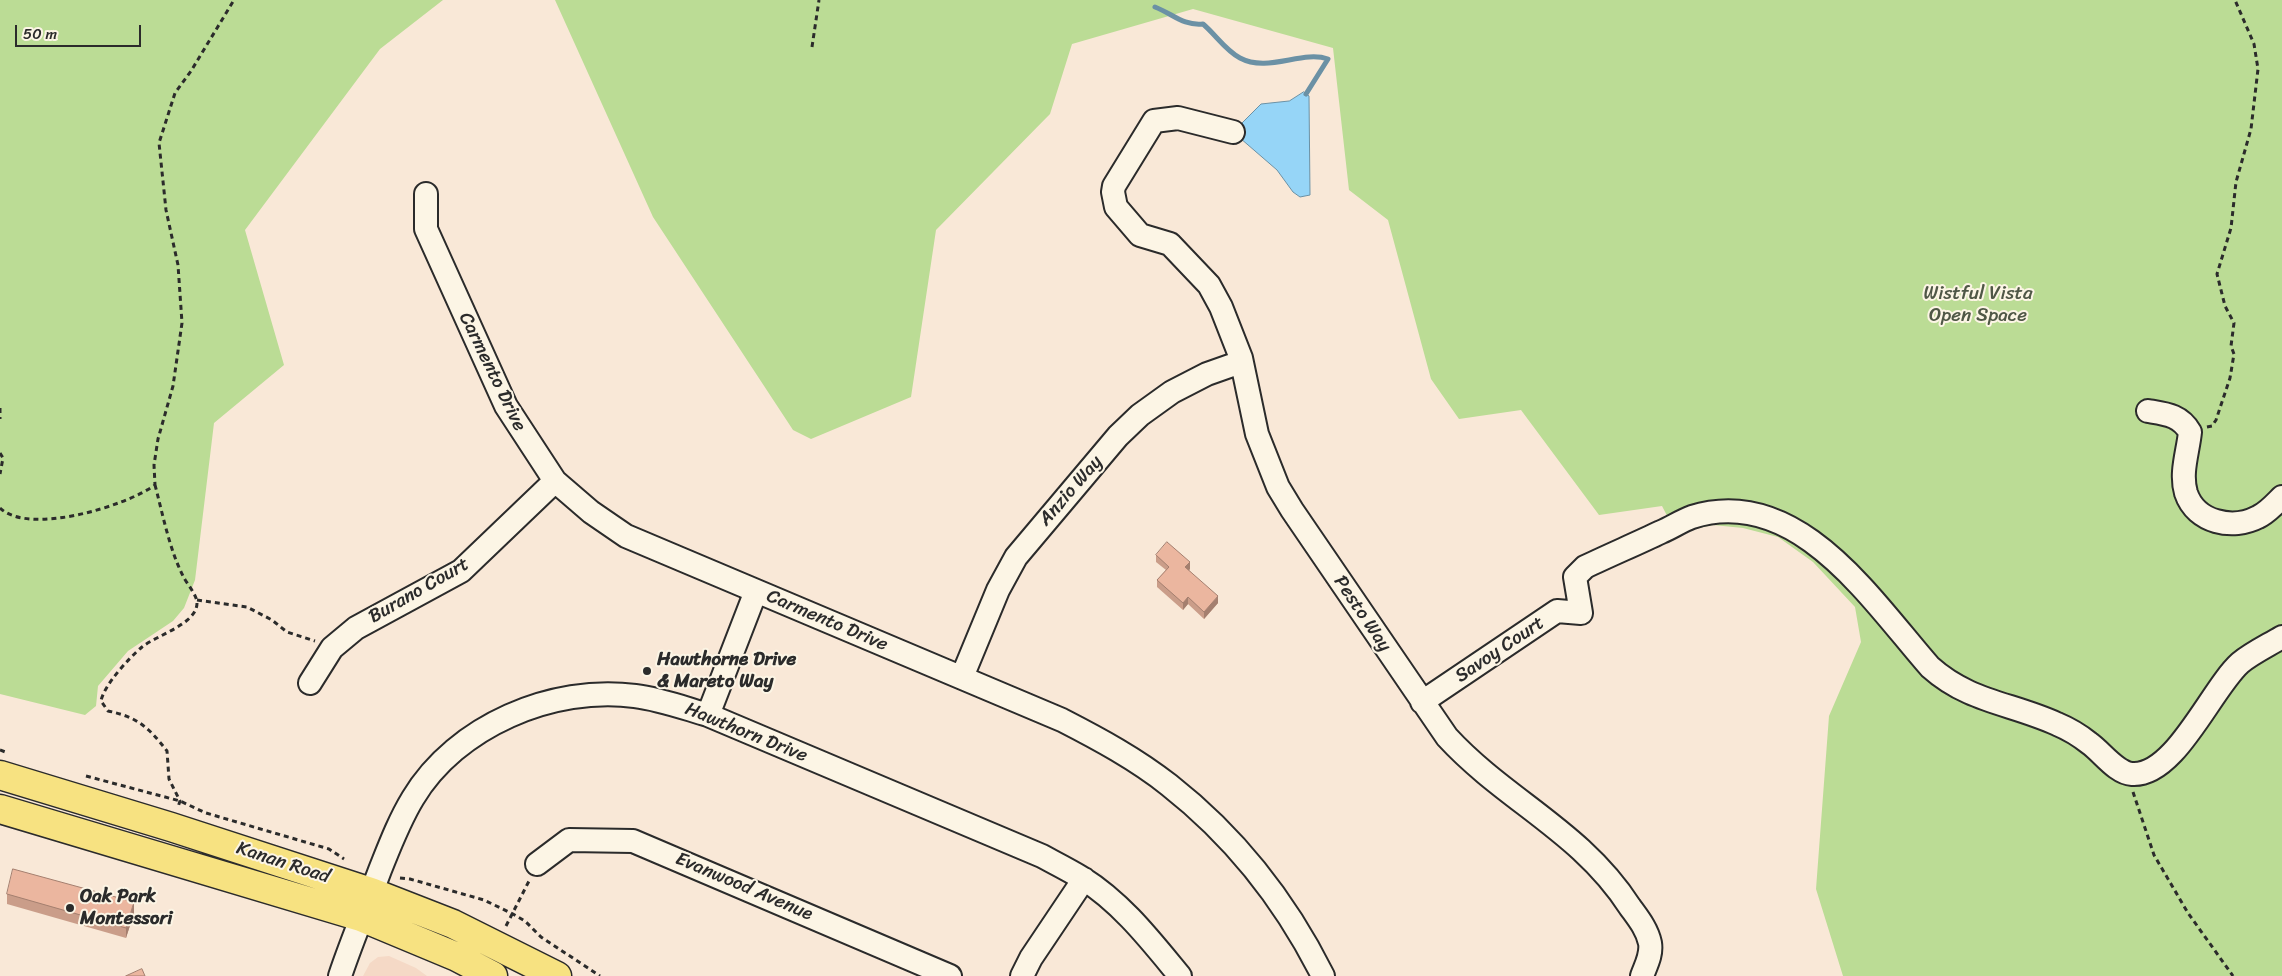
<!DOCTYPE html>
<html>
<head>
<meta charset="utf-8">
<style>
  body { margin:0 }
  #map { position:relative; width:2282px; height:976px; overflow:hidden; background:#f9e8d7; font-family:Sriracha,sans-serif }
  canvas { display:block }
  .scale { position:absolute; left:15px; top:25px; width:126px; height:22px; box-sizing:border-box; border:2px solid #2b2b2b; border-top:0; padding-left:6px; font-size:15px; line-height:18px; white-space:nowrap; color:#2b2b2b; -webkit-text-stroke:4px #fcf5e5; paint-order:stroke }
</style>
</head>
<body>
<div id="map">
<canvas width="2282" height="976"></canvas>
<div class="scale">50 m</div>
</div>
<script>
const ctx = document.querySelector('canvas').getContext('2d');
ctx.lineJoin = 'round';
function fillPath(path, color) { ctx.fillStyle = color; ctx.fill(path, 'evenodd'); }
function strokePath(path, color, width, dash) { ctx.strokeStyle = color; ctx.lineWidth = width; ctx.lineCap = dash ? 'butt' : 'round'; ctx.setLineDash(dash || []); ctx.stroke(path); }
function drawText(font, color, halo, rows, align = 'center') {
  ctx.font = font + ' Sriracha,sans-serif'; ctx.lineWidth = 4; ctx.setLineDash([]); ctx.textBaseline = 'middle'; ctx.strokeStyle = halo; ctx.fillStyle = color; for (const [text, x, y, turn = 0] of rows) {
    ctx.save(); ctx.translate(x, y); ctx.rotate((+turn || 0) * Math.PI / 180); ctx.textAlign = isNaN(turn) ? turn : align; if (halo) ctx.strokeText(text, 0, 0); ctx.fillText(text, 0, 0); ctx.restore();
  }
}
fillPath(new Path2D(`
  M389,956L416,968L427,976H363L370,963L378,957Z`), '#f5d9c6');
fillPath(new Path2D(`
  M0,0H443L380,49L245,230L284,365L214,423L195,580L184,608L173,621L128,651L98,686L96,706L85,715L0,694Z
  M555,0H2282V976H1843L1816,889L1829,716L1861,642L1855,607L1813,562L1778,537L1743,528L1713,525L1676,533L1662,506L1599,515L1521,410L1459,419L1431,379L1388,220L1349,190L1333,48L1193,9L1072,44L1050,114L936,230L911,397L811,439L793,430L653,217Z`), '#bbdc95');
const water = new Path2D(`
  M1304,92L1309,96L1310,195L1300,197L1293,192L1277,170L1240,138L1238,127L1261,104L1289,101Z`);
fillPath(water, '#96d5f7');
strokePath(water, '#6b91a5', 1);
strokePath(new Path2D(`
  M1155,7C1173,14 1183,26 1203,24C1216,35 1225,50 1240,58C1268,73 1302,50 1328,59L1306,94`), '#6b91a5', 5);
const minor = new Path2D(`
  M1233,132L1178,118L1154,121L1114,186L1113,192L1116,207L1140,235L1170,244L1209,285L1221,307L1241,358L1257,434L1278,487L1292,510L1447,737C1506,801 1581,831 1630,907C1638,918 1647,929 1650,943C1652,955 1646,965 1642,976
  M426,194V229L506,406L555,481L591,512L626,536L1062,720C1099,739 1136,759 1169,785C1234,836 1286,902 1323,976
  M2148,411C2166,414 2180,415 2190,432C2188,452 2180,473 2186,493C2196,523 2233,530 2258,517C2267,513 2275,504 2282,497
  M962,677L998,590L1016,557L1118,436L1140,415L1172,392L1207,374L1241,362
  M310,683L332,648L356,628L461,571L555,481
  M1422,702L1557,611L1581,613L1575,577L1585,567C1610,555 1636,544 1661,532C1671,528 1681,521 1692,517C1797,484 1871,600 1930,667C1969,702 2011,703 2057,724C2069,729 2079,735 2089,743C2102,752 2116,773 2132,774C2175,777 2211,689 2240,663C2252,653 2269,645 2282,637
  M708,715L756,591
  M537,864L569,840L633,841L950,976
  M340,976C352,940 367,905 380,870C390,845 399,821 413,798C456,726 553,685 635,696C660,699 684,708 708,715L1042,856C1055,863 1069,870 1082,878C1122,903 1151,941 1180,976
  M1022,976L1031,958L1084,879`);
const major = new Path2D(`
  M0,775L171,827L371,892L453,924L557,976
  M0,809L361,917L457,957L493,976`);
strokePath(minor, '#2b2b2b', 26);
strokePath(major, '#2b2b2b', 31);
strokePath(new Path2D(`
  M812,47L819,0
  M0,408V419
  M2207,427L2212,426L2216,420L2230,378L2234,354L2231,346L2234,323L2225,306L2217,274L2231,228L2236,182L2251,129L2258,69L2254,44L2235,0
  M0,453L3,458L0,474
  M155,485C163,515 169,548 183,576C187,584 197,595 197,603C197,624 157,635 142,647C129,658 104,685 101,701L108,711C138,717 149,728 167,751L169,779L180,801L178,807
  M0,508C29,536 126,506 155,485L154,465L158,439L173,386L182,323L178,265L166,210L159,143L175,93L191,71L234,0
  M197,600L247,607L272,620L287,632L315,641
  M0,750L8,753
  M86,776L180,801L206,813L329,849L344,859
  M2133,792L2154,855L2188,913L2233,976
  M400,878L410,879L484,900L513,914L525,921L541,937L600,976
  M506,926L529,881`), '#2b2b2b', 3, [5, 4]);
strokePath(minor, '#fcf5e5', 22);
strokePath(major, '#f7e281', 28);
fillPath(new Path2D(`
  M1156,555L1190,569L1189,570L1218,603L1204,619L1188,604L1183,610L1157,587V580L1166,570L1156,562Z
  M7,894L134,913L126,938L7,904Z`), '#ca9d89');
fillPath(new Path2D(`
  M1190,562V569L1185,574V567Z
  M1218,596V603L1204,619V612Z
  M1188,597V604L1183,610V603Z
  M134,902V913L126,938V928Z`), '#a47f6f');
const building = new Path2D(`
  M1167,542L1190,562L1185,567L1218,596L1204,612L1188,597L1183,603L1157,580L1169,567L1156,555Z
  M13,869L134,902L126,928L7,894Z
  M142,969L145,976H126Z`);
fillPath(building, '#ebb69f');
strokePath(building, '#a47f6f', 1);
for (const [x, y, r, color] of [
  [647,671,5,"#2b2b2b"],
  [70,908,5,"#2b2b2b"]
]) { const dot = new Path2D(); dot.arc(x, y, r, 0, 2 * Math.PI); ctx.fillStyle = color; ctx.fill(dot); strokePath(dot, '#fcf5e5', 2); }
drawText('19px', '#4f5746', '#fcf5e5', [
  ["Wistful Vista",1978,294],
  ["Open Space",1978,316]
]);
drawText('19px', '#2b2b2b', '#fcf5e5', [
  ["Carmento Drive",492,372,64],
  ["Anzio Way",1071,491,-49],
  ["Burano Court",419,591,-30],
  ["Pesto Way",1362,614,56],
  ["Carmento Drive",827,621,23],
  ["Savoy Court",1500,650,-34],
  ["Hawthorn Drive",746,733,22],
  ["Kanan Road",283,863,18],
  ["Evanwood Avenue",744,887,23]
]);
drawText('bold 19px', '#2b2b2b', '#fcf5e5', [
  ["Hawthorne Drive",657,660],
  ["& Mareto Way",657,682],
  ["Oak Park",80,897],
  ["Montessori",80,919]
], 'left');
</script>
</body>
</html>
